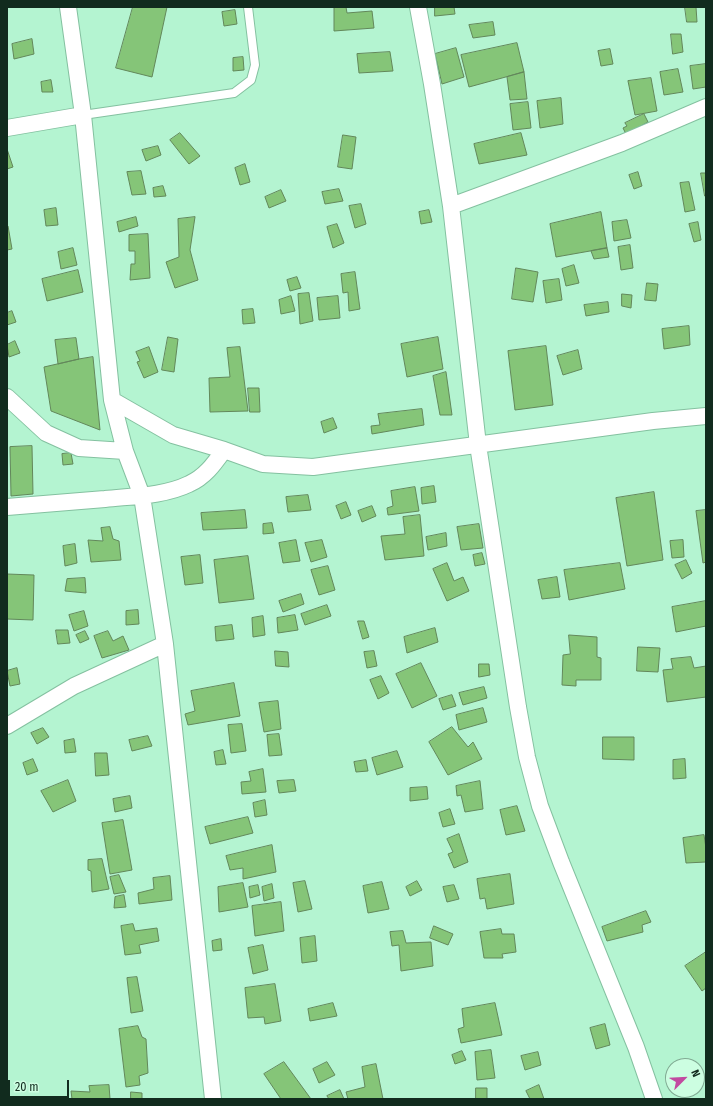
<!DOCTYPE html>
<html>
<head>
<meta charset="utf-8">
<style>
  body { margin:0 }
  #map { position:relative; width:713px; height:1106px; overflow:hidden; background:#b4f4d1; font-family:"Fira Sans Condensed",sans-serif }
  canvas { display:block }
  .frame { position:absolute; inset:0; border:8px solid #112b1e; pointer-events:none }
  .north { position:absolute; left:665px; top:1058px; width:40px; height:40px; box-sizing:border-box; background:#ccfee1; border:1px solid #81aa93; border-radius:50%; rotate:66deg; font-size:11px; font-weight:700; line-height:16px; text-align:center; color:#112b1e }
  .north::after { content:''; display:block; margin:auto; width:14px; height:18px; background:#c24aa0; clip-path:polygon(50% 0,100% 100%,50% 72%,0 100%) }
  .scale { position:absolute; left:8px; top:1080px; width:61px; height:18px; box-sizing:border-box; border:2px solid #112b1e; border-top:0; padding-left:5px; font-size:12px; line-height:14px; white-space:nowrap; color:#112b1e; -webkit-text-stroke:3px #ccfee1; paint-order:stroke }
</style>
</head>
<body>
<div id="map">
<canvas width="713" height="1106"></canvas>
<div class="frame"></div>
<div class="north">N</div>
<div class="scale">20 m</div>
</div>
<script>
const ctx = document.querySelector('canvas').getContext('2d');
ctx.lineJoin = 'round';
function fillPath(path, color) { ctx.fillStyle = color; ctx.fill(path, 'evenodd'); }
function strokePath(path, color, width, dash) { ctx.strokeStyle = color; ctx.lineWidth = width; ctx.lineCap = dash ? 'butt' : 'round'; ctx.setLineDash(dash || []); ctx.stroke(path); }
const building = new Path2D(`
  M133,7H167L152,77L116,68Z
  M346,7L347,13L372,11L374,28L334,31V8Z
  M435,7H454L455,14L435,16Z
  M685,7H696L697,22H687Z
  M235,10L237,24L224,26L222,12Z
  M493,22L495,35L473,38L469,25Z
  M671,34H681L683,52L673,54Z
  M32,39L34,54L14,59L12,44Z
  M517,43L524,72L469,87L461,55Z
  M456,48L464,77L442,84L435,54Z
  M610,49L613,64L601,66L598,51Z
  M390,52L393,71L359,73L357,54Z
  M243,57L244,70L233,71V58Z
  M706,64V87L693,89L690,66Z
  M678,69L683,92L664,95L660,72Z
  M524,72L527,99L510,100L507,77Z
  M651,78L657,111L635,115L628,81Z
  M51,80L53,92H42L41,82Z
  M561,98L563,124L540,128L537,101Z
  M528,102L531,128L513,130L510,104Z
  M644,114L648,122L626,134L623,128L627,126L625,123Z
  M180,133L200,156L189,164L170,140Z
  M521,133L527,155L479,164L474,144Z
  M343,135L356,137L352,169L338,167Z
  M158,146L161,155L146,161L142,150Z
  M7,149L13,167L7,169Z
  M245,164L250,182L240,185L235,168Z
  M141,171L146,194L132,195L127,172Z
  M638,172L642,186L634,189L629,175Z
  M701,173H706V196H705Z
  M689,182L695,210L685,212L680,183Z
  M163,186L166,196L154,197L153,188Z
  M339,189L343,201L325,204L322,192Z
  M281,190L286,201L269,208L265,197Z
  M361,204L366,224L355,228L349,206Z
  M56,208L58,225L46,226L44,210Z
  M429,210L432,222L421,224L419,212Z
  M601,212L607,248L556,257L550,224Z
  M136,217L138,226L119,232L117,222Z
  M195,217L190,250L198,280L175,288L166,262L179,257L178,219Z
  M627,220L631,238L614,241L612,222Z
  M698,222L701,240L694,242L689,224Z
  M337,224L344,243L333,248L327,227Z
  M7,226H8L12,249L7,250Z
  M148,234L150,278L130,280L131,264H135V251H129V235Z
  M630,245L633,268L621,270L618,247Z
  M73,248L77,265L61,269L58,252Z
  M607,248L609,257L594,259L591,251Z
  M574,265L579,283L566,286L562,269Z
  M516,268L538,272L533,302L512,299Z
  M78,270L83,292L47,301L42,279Z
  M355,272L360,309L349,311L348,292L343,293L341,274Z
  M297,277L301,288L290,291L287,280Z
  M559,279L562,300L546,303L543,281Z
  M647,283L658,284L656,301L645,300Z
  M309,293L313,321L300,324L298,294Z
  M622,294L632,295L631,308L622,306Z
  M291,296L295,311L281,314L279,300Z
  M338,296L340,318L319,320L317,298Z
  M608,302L609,312L586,316L584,305Z
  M253,309L255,323L243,324L242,310Z
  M12,311L16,322L7,325V313Z
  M689,326L690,345L664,349L662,329Z
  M168,337L178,339L174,372L162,370Z
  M438,337L443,369L407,377L401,344Z
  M76,338L79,359L58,364L55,340Z
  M15,341L20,353L9,357L7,345Z
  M546,346L553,405L515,410L508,351Z
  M149,347L158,372L144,378L137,362L140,361L136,352Z
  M240,347L248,411L210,412L209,378L230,377L227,348Z
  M578,350L582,369L563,375L557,356Z
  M93,357L100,430L51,411L44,367L79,359Z
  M446,372L452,415H440L433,376Z
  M248,388H259L260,412H250Z
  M422,409L424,425L372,434L371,426L380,425L378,414Z
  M333,418L337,428L324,433L321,422Z
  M32,446L33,494L11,496L10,447Z
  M71,453L73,464L63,465L62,454Z
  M434,486L436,502L422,504L421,488Z
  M415,487L419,511L388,515L387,508L393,506L391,491Z
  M654,492L663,560L627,566L616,498Z
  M308,495L311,510L288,512L286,497Z
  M346,502L351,515L341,519L336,506Z
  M372,506L376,516L362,522L358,511Z
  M245,510L247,528L203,530L201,513Z
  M706,510V562L703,563L696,511Z
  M420,515L424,556L385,560L381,536L405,534L403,517Z
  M272,523L274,533L263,534V524Z
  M479,524L483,548L461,550L457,527Z
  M110,527L113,539L119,541L121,560L91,562L88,540L103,541L101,528Z
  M446,533L447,546L428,550L426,537Z
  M296,540L300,561L283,563L279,543Z
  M322,540L327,557L311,562L305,543Z
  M683,540L684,557L672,558L670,541Z
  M75,544L77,563L65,566L63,546Z
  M482,553L485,564L475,566L473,555Z
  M200,555L203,583L185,585L181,557Z
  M248,556L254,599L219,603L214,560Z
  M686,560L692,573L682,579L675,565Z
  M447,563L454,581L463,577L469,591L447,601L433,569Z
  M620,563L625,589L569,600L564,570Z
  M328,566L335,590L319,595L311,570Z
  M7,574L34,575L33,620L7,619Z
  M557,577L560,597L542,599L538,580Z
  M85,578L86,593L65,591L67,579Z
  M301,594L304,604L283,612L279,601Z
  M706,601V626L676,632L672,607Z
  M327,605L331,616L305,625L301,614Z
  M138,610L139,624L126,625V611Z
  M84,611L88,626L74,631L69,615Z
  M295,615L298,630L278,633L277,618Z
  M263,616L265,635L253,637L252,618Z
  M358,621H364L369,637L363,639Z
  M232,625L234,639L216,641L215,627Z
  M435,628L438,642L407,653L404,637Z
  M56,630H68L70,643L58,644Z
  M85,631L89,639L80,643L76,635Z
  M108,631L113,641L123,636L129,650L102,658L94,636Z
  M569,635L597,637V657L601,658V680H576V686L562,685L563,655L570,654Z
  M638,647L660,648L658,672L637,671Z
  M275,651L288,652L289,667L276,666Z
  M374,651L377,666L367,668L364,652Z
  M691,657L694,668L706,666V697L667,702L663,670L673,669L671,659Z
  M421,663L437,696L412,708L396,674Z
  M479,664H489L490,675L479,677Z
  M17,668L20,684L10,686L7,671Z
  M381,676L389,693L378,699L370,680Z
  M234,683L240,716L188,725L185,714L195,711L191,691Z
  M484,687L487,698L463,705L459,693Z
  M452,695L456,706L443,710L439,699Z
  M278,701L281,729L264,732L259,703Z
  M483,708L487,722L459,730L456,715Z
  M242,724L246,751L231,753L228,725Z
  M452,727L468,747L473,742L482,759L448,775L429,742Z
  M43,728L49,737L37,744L31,733Z
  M279,734L282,755L269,756L267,735Z
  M148,736L152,746L132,751L129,740Z
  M603,737H634V760L603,759Z
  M74,739L76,752L65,753L64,741Z
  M223,750L226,764L216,765L214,752Z
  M397,751L403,767L377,775L372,758Z
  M95,753H107L109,775L96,776Z
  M33,759L38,771L27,775L23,763Z
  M685,759L686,778L673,779V760Z
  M366,760L368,771L356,772L354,762Z
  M263,769L266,792L242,794L241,782L251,781L249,772Z
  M68,780L76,801L53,812L41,791Z
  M294,780L296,791L279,793L277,781Z
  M480,781L483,809L465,812L461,795L457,796L456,786Z
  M427,787L428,799L410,801V788Z
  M130,796L132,808L115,812L113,799Z
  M265,800L267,815L255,817L253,803Z
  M517,806L525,831L506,835L500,810Z
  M450,809L455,824L443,827L439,813Z
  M248,817L253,833L210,844L205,827Z
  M123,820L132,870L110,874L102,823Z
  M459,834L468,862L454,868L448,854L453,852L447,839Z
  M704,835L706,848V862L686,863L683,838Z
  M272,845L276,872L243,879V868L230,870L226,856Z
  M102,859L109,889L92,892L91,871L88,870V860Z
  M510,874L514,904L487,909L485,898L480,899L477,879Z
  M119,875L126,892L114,894L110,877Z
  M170,876L172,900L139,904L138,893L154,889L153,878Z
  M305,881L312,909L298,912L293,883Z
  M417,881L422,890L410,896L406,887Z
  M382,882L389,909L368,913L363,886Z
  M243,883L248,907L219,912L218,887Z
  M272,884L274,898L264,901L262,887Z
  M258,885L260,895L250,898L249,887Z
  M454,885L459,899L447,902L443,887Z
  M124,895L126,907L114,908L115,897Z
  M281,902L284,931L255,936L252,906Z
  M646,911L651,922L642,925L643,932L607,941L602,927Z
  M133,924L135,931L157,928L159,941L139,945L141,953L125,955L121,926Z
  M434,926L453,934L448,945L430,938Z
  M501,929L502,934H514L516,952L502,954L503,958H484L480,932Z
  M403,931L406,943L431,942L433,966L401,971L399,945L392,946L390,932Z
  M315,936L317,961L302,963L300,938Z
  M221,939L222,950L213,951L212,941Z
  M263,945L268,970L253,974L248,948Z
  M706,952V988L702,991L685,966Z
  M137,977L143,1011L131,1013L127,978Z
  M275,984L281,1021L265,1024L264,1017L248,1018L245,988Z
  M333,1003L337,1016L310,1021L308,1009Z
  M495,1003L502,1035L461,1043L458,1029L464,1027L462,1009Z
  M605,1024L610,1045L596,1049L590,1028Z
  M138,1026L142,1037L146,1039L148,1073L139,1076L140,1085L126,1087L119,1029Z
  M491,1050L495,1078L477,1080L475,1052Z
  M462,1051L466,1060L455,1064L452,1055Z
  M538,1052L541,1065L525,1070L521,1056Z
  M284,1062L311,1099H281L264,1074Z
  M327,1062L335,1075L319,1083L313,1069Z
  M376,1064L383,1099H348L346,1092L365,1087L362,1067Z
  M109,1085L110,1099H72L71,1091L90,1092L89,1086Z
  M539,1085L544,1099H530L526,1091Z
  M476,1088H487V1099H476Z
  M340,1090L344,1099H329L327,1096Z
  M131,1092L142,1093V1099H131Z`);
fillPath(building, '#85c578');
strokePath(building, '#62875a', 1);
const service = new Path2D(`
  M83,115L234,93L251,80L255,65L248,7`);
const minor = new Path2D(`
  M68,7L83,115L112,400L125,451L142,496L165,644L213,1099
  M418,7L432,84L451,206L478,445L518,707L527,757L540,806L561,862L636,1047L654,1099
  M7,128L83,115
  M451,206L622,143L706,107
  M7,397L46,433L79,448L125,451
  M112,400L173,435L224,450L263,464L313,467L653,421L706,416
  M7,507C40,504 72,502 105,499C133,496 164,496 189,484C205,477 214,464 224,450
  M7,726L74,686L165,644`);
strokePath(service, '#84c1a0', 10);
strokePath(minor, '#84c1a0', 18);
strokePath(service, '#fff', 8);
strokePath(minor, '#fff', 16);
</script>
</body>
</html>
